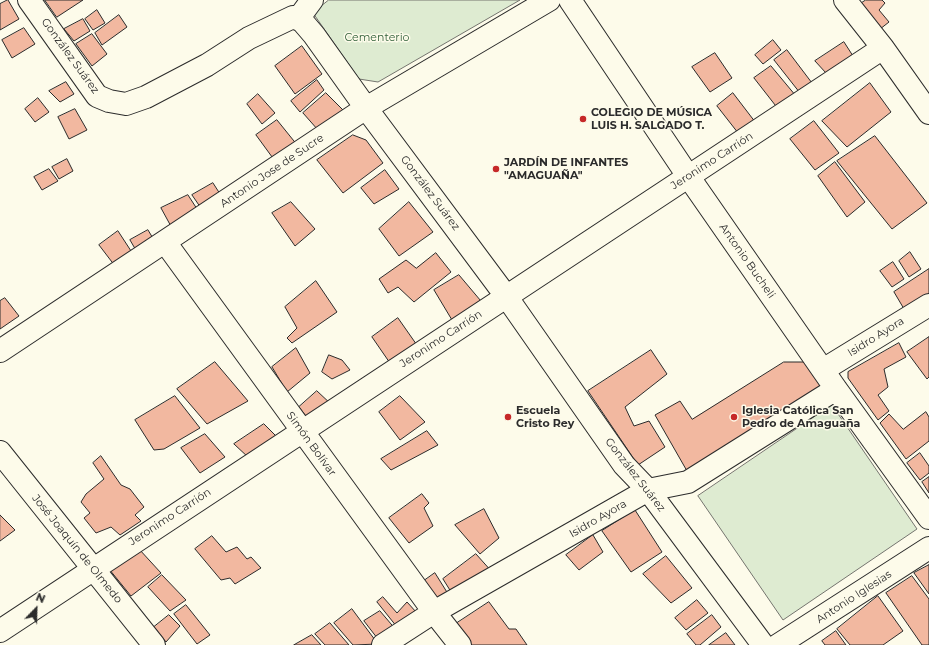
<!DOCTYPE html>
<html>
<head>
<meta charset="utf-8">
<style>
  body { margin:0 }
  #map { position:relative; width:929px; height:645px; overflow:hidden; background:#fdfbea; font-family:Montserrat,sans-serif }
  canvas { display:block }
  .north { position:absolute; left:16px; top:589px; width:40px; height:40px; -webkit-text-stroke:3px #fdfbea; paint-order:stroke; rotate:23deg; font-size:11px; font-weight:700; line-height:16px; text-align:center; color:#2b2b2b }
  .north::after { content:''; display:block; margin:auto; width:14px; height:18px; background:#2b2b2b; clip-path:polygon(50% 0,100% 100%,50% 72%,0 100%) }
</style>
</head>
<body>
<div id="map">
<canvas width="929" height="645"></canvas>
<div class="north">N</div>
</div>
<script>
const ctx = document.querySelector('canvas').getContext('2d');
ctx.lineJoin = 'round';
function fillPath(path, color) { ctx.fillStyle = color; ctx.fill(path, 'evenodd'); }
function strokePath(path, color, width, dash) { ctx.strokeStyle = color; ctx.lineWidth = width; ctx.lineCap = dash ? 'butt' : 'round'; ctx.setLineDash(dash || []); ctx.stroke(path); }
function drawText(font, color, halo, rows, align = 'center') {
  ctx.font = font + ' Montserrat,sans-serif'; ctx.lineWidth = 3; ctx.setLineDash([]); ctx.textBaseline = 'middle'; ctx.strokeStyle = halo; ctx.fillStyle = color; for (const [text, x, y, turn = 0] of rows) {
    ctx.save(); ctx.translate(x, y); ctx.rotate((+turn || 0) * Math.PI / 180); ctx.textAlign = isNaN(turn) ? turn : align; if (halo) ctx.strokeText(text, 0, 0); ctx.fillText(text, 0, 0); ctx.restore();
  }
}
const green = new Path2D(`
  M329,0H520L378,82L359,79L313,13Z
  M832,405L917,529L783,620L698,496Z`);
fillPath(green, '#deebd1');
strokePath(green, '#74746e', 1);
const building = new Path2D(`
  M8,0L19,19L0,30V4Z
  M45,0H83L57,17Z
  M866,0H882L885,3L879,10L889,22L875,33L857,6Z
  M97,10L105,23L93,30L85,19Z
  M119,15L127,27L102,45L95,33Z
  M83,19L90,31L74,41L64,29Z
  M24,28L35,44L12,58L2,40Z
  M92,34L107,54L92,66L76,44Z
  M773,40L781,50L763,64L755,55Z
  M844,42L853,56L826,73L815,61Z
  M302,46L322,74L295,94L275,66Z
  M787,50L812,83L800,93L774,60Z
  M715,53L732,78L710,92L692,67Z
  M771,66L796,96L779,110L754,78Z
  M317,80L324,90L300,112L291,101Z
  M66,82L74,94L60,102L49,91Z
  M870,83L891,112L847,147L822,121Z
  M326,93L344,111L318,130L303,113Z
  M733,93L759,127L742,138L717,106Z
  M258,94L275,113L262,124L247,104Z
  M38,98L49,112L35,122L25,109Z
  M75,109L87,130L69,139L58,117Z
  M277,120L298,146L275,161L256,135Z
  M814,121L839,153L815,170L790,139Z
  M353,135L366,140L383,163L343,193L317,160Z
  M875,136L927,203L892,229L837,161Z
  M67,159L73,171L59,179L52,167Z
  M835,162L865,202L847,217L818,176Z
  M49,169L58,181L42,190L34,177Z
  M385,170L399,189L374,204L361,188Z
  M213,183L222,197L203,211L192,195Z
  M188,195L199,212L173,230L161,208Z
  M291,202L315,229L295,246L272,213Z
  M409,202L433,232L399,256L379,229Z
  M148,230L154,240L137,252L130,240Z
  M118,231L133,254L115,266L99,245Z
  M910,252L921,269L909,277L899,261Z
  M436,253L451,272L414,302L398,287L388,293L379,279L406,260L416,268Z
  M893,262L904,279L892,287L880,271Z
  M929,269V301L907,314L894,292Z
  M459,275L486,307L455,325L434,290Z
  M316,281L337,312L292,343L287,338L297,328L285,307Z
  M5,298L19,316L0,329V301Z
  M398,318L419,348L392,366L372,337Z
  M929,337V377L927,379L907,352Z
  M899,343L906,357L884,369L888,387L878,395L889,411L878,420L848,378V372Z
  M296,348L310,373L287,392L272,367Z
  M651,350L667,374L625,407L634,426L649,421L665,447L638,465L588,391Z
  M329,355L342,360L350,370L332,379L322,372Z
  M215,362L248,401L207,424L177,389Z
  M784,362H807L824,384L687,471L655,415L680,401L692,419Z
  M317,391L332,405L309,420L299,407Z
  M175,396L200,428L164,449L154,450L135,420Z
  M400,396L425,422L400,440L379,412Z
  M926,412L929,417V441L906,459L880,423L889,414L903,429Z
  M264,424L278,438L249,458L234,444Z
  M427,431L438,445L391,470L381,459Z
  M205,434L225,457L200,473L181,448Z
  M920,453L929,466V473L920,480L907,463Z
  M101,456L121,485L130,489L144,507L135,515L141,521L120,535L111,527L96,533L84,518L90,513L81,502L86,494L104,479L93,463Z
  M929,477V493L922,482Z
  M422,494L429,503L424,508L433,526L409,543L389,518Z
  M484,509L499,538L480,554L455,525Z
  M635,510L662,552L631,572L602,531Z
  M0,515L15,530L0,541Z
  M593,535L603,552L579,570L566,555Z
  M212,536L226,552L237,547L247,559L251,557L261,568L235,584L230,578L221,580L195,549Z
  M139,549L161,573L131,596L109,569Z
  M476,554L493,573L453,595L443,579Z
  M666,556L692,588L671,603L643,574Z
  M929,565V594L914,573Z
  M435,573L450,597L437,606L421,583Z
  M162,575L186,600L170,611L148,587Z
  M912,576L929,599V645H922L886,593Z
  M878,596L903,631L883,645H850L837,629Z
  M383,597L397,613L407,602L417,613L397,627L377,602Z
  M697,600L708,613L686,630L675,618Z
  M489,602L509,629H516L527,645H463L451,627Z
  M186,605L210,635L197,644L174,614Z
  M352,609L378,644L353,645L334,623Z
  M380,611L397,631L381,643L364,621Z
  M169,615L180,626L166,642L154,627Z
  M712,615L721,627L700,645H696L687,634Z
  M330,623L349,645H325L315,634Z
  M836,631L846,645H825L822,641Z
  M726,633L735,645H709Z
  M312,635L321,645H294Z`);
fillPath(building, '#f2b8a0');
strokePath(building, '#2b2b2b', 1);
const minor = new Path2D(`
  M29,0L97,96L109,101L126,104L146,97L207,65L249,38L293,17L302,21L314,35L366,108L506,296L624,465L648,490L763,645
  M570,0L688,176L836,389L929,518
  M845,0L883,48L929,113
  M298,19L312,0
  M165,242L434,612L460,645
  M0,351L366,108L549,0
  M823,370L929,305
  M0,452L154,645
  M0,631L883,48
  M383,645L434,612L648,490L688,482L836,389
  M778,645L929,548`);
strokePath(minor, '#2b2b2b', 24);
strokePath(minor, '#fdfbea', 22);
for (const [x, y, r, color] of [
  [583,119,4,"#c62828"],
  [496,169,4,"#c62828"],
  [508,417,4,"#c62828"],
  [734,417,4,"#c62828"]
]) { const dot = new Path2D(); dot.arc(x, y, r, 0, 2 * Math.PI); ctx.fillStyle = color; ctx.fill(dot); strokePath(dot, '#fdfbea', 1.5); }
drawText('11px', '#34623c', '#fdfbea', [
  ["Cementerio",377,38]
]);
drawText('11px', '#2b2b2b', '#fdfbea', [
  ["González Suárez",70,56,54],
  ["Jeronimo Carrión",712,161,-33],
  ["Antonio Jose de Sucre",272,171,-34],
  ["González Suárez",430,193,53],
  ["Antonio Bucheli",747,261,55],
  ["Isidro Ayora",876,337,-32],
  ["Jeronimo Carrión",441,339,-33],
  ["Simón Bolívar",311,444,54],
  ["González Suárez",635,475,52],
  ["Jeronimo Carrión",170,517,-33],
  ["Isidro Ayora",598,519,-30],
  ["José Joaquín de Olmedo",77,549,51],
  ["Antonio Iglesias",854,597,-33]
]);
drawText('bold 11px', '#2b2b2b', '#fdfbea', [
  ["COLEGIO DE MÚSICA",591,113],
  ["LUIS H. SALGADO T.",591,126],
  ["JARDÍN DE INFANTES",504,163],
  ["\"AMAGUAÑA\"",504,176],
  ["Escuela",516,411],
  ["Cristo Rey",516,424],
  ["Iglesia Católica San",742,411],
  ["Pedro de Amaguaña",742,424]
], 'left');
</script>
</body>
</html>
